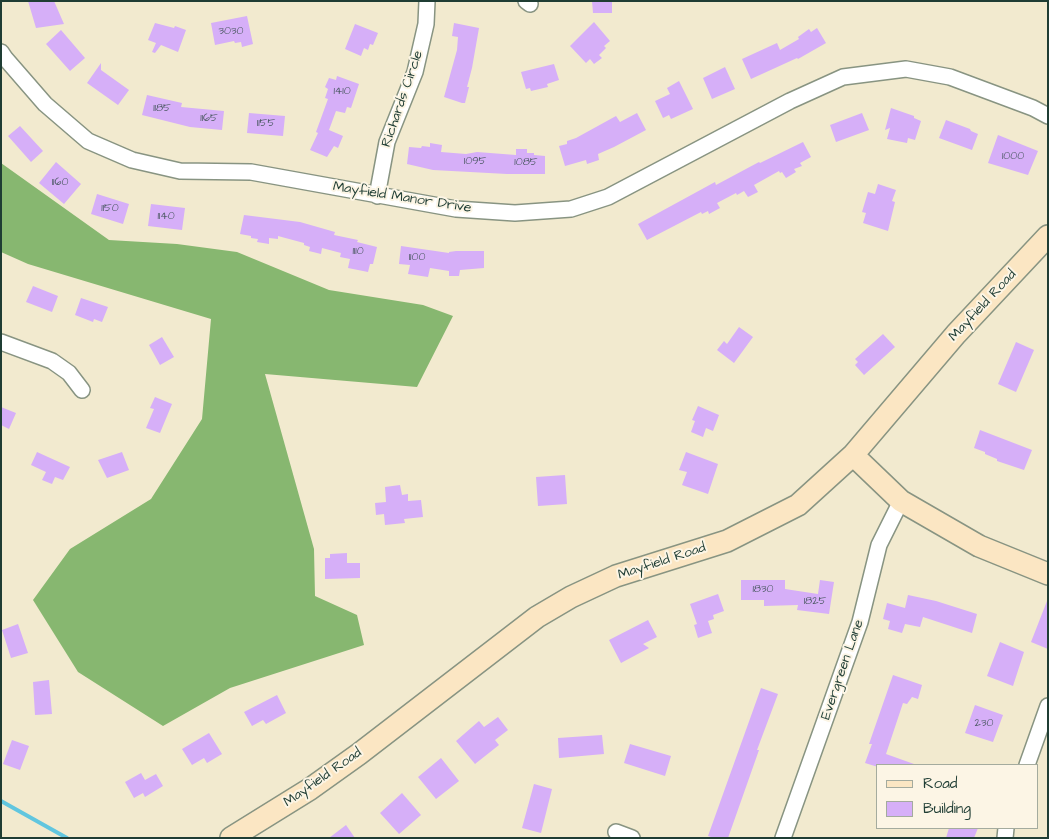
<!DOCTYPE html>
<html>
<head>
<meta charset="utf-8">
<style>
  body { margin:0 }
  #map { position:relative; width:1049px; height:839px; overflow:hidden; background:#f2eacf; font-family:"Architects Daughter",sans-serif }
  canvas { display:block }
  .frame { position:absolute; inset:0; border:2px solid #1f3d34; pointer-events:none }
  .legend { position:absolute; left:876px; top:764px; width:162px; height:65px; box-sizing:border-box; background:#fcf5e5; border:1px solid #a4ab9e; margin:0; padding:6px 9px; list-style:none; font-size:15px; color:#1f3d34 }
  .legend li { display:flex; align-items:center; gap:10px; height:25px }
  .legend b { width:25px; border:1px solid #a4ab9e }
</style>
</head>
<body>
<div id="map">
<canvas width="1049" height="839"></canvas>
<div class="frame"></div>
<ul class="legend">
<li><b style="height:6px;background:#fbe6c3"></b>Road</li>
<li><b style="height:14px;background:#d6aff8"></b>Building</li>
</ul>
</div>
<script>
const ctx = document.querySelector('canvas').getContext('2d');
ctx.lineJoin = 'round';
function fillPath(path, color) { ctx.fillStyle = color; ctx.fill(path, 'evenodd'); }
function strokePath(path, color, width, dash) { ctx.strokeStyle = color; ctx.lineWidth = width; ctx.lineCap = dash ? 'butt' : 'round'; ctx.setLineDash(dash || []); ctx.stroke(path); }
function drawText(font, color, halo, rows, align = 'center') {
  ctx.font = font + ' "Architects Daughter",sans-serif'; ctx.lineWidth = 4; ctx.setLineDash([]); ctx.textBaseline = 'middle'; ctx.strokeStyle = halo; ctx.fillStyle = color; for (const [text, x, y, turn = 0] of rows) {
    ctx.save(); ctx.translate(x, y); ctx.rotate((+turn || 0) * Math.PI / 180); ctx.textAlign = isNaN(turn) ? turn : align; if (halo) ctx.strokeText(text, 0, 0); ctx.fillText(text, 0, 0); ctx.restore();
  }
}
fillPath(new Path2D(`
  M1,163L109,240L177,244L237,252L329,290L423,305L453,316L417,387L265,374L314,549L315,596L357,615L364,645L230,688L163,726L78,672L33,600L70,549L151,499L202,419L211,319L28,264L1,252Z`), '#87b770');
strokePath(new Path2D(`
  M1,801L67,838`), '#61c6df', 4);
fillPath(new Path2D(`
  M28,1H54L64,24L36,28Z
  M592,1H612V13H593Z
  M247,16L253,44L242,47L241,42L235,43L234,41L215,45L211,23Z
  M594,22L610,41L604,46L606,48L599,55L602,58L594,64L590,59L586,63L570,46Z
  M155,23L174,28L175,26L186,30L178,52L161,45L155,53L152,52L156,43L148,40Z
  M454,23L479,28L472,68L467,87H469L465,103H462L444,97L457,50L458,37L452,36Z
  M355,24L378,33L373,45L370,44L368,50L364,48L361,56L345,49Z
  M817,28L826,43L798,59L797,58L751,79L742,59L777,43L780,50L799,39L798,37L809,29L811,32Z
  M61,30L85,58L70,71L46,44Z
  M101,63V70L129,90L118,105L87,83Z
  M554,64L559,80L547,84L548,87L531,91L530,88L526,89L521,72Z
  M725,67L735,89L712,99L703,78Z
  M337,76L359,84L351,108L347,107L345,113L336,111L329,130L343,136L338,148L334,146L327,157L310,150L318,133L316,132L328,99L325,98L328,89L325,87L329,78L336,80Z
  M679,81L693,109L671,119L669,115L663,118L655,101L670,94L667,88Z
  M147,95L182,103L181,107L224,111L222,130L190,127L142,115Z
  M891,108L914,116V118L921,121L915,140L908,138L907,143L887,139L890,128L885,130Z
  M249,113L285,116L283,136L247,133Z
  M637,113L646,130L614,147L598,154L599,160L587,164L586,160L565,166L559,146L567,144V141L576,138L616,116L620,122Z
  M862,113L869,130L836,142L830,125Z
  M946,120L970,129L971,131L978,134L972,150L939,138Z
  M20,126L43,151L31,162L8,136Z
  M998,135L1038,151L1028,175L988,163Z
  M803,142L811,157L800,163L802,166L794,169L796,172L786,178L782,172L780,173L779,171L754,185L758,192L748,197L744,191L737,195L736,193L717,203L720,208L709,214L708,211L702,214L701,212L647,240L638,224L715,182L716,185L759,162L760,163Z
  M430,143L442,145L441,152L466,154L477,152L516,155V149H527V153H534V155L545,156V174H507L433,170L407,164L409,147L421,148L422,146L430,147Z
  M56,162L81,184L64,204L39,183Z
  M878,184L896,190L892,201L895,202L888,231L863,223L866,213L862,212L868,192L875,194Z
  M97,194L129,204L123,224L91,214Z
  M151,204L185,208L182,230L148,226Z
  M244,215L300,222L335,232L334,235L358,240L357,242L377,247L373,264H370L368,272L348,268L350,259L340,257L341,253L322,248L321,254L309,251L310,247L304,245V243L278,236V239L269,238V244L257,242L258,239L251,238V236L240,234Z
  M401,246L449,253V252L456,251H484V268L460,270L459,276H449V271L430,268L428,277L408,274L410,265L399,264Z
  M33,286L58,296L52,312L26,302Z
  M81,298L108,307L102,322L94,319L93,322L75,315Z
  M739,327L753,337L734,363L717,350L724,341L727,344Z
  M883,334L895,347L864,375L855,365L858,362L855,359Z
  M162,337L174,357L160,365L149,345Z
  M1016,342L1034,350L1016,392L998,384Z
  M155,397L172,404L160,433L146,428L154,409L150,408Z
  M698,406L719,415L713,431L706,428L703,437L691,432L695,421L692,420Z
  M1,407L16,413L9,429L1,425Z
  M980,430L1032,450L1024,470L997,461V459L985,454V452L974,448Z
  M37,452L70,467L63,480L55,477L52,484L42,480L46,472L31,465Z
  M122,452L129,470L107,478L98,460Z
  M686,452L718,464L708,494L682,485L687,472L679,470Z
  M565,475L567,504L538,506L536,477Z
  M400,485L402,495L408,494V501L421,500L423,517L404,519L405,523L385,525L384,514L376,515L375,503L386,502L385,487Z
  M347,553V563H360V578L325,579V558H330V554Z
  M741,580H785V589L818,594L820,580L834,582L829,614L797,610L798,605L764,606V600H741Z
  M718,594L724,611L713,615L714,619L708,621L712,633L698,638L694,625L697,624L690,604Z
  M908,595L936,601L977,614L972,633L923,617L920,627L905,624L902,633L888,629L890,621L883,619L887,603L905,608Z
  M1047,601H1048V649L1031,642Z
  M648,620L657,637L643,644L649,648L621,663L609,640Z
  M18,624L28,653L11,658L2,630Z
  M1000,642L1024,652L1013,686L987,676Z
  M893,675L922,685L918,699L912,697L907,704L903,703L886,754L914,764L878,765V767L865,763L872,744H869Z
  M49,680L52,714L35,715L33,682Z
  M761,688L778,694L757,750H759L728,838H714L708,836Z
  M277,695L286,713L266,724L263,720L252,726L244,712Z
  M975,705L1003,715L993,742L965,733Z
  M498,717L508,730L495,740L499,745L475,764L456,741L479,721L484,727Z
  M209,733L222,754L207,763L204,758L192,765L182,749Z
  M602,735L604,754L559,758L558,738Z
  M12,740L29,746L20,770L3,764Z
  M630,744L671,756L665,776L624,763Z
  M441,758L459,781L436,799L418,777Z
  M141,773L145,780L156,774L163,786L145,797L143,793L134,798L125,782Z
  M534,784L552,789L541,833L522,828Z
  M402,793L421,815L399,834L380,813Z
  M346,825L355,838H329Z
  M949,828H978L974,838H946Z`), '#d6aff8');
const street = new Path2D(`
  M526,1L530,4
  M1,52L5,58L45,104L88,141L132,160L180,171L251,172L456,209L515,213L571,209L608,197L790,101L843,77L906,69L950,77L1033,108L1048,116
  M377,196L387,142L415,72L426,24L427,1
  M1,342L52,361L69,373L82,390
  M1027,765L1048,706
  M616,832L632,838
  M783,838L860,622L879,545L901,501
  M1005,838L1006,828`);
const secondary = new Path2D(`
  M853,455L901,501L979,546L1048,574
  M231,838L310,789L359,754L537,617L571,597L616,576L727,541L798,505L853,455L956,334L1048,236`);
strokePath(street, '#889482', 18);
strokePath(secondary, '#889482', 24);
strokePath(street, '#fff', 15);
strokePath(secondary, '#fbe6c3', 21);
drawText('11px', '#4d5a65', null, [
  ["3030",231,32],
  ["1410",342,92],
  ["1185",162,109],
  ["1165",209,119],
  ["1155",266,124],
  ["1000",1013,157],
  ["1095",475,162],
  ["1085",526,163],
  ["1160",60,183],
  ["1150",110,209],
  ["1140",166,217],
  ["1110",358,252],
  ["1100",417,258],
  ["1830",763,590],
  ["1825",815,602],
  ["230",984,724]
]);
drawText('14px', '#1f3d34', '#fcf5e5', [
  ["Richards Circle",403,99,-71],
  ["Mayfield Manor Drive",402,198,9],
  ["Mayfield Road",983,306,-47],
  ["Mayfield Road",662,562,-18],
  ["Evergreen Lane",843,670,-71],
  ["Mayfield Road",323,778,-35]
]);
</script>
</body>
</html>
